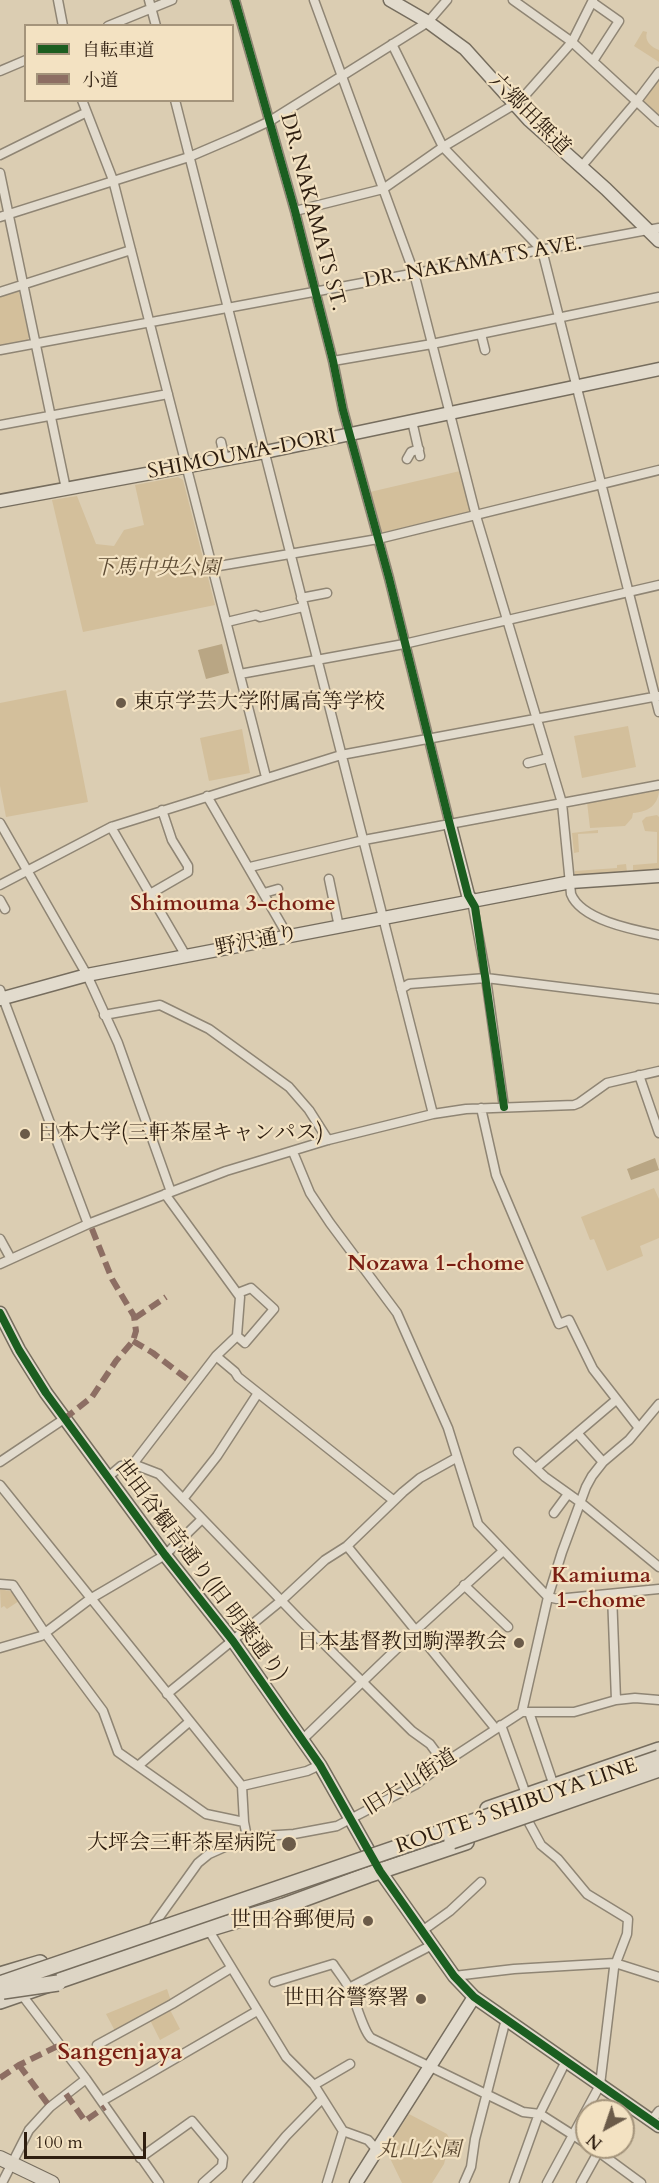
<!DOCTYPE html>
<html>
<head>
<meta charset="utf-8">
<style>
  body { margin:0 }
  #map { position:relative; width:659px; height:2183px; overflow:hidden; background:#dbcdb2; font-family:Cardo,"Noto Serif JP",serif }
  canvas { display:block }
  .legend { position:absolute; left:24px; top:24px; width:210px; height:78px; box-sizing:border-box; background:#f3e2c2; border:2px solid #a4947b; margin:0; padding:8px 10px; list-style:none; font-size:18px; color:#2e1e10 }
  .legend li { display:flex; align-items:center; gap:12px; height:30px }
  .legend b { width:30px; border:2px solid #a4947b }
  .north { position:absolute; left:575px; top:2099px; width:60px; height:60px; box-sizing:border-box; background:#f3e2c2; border:2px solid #a4947b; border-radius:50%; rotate:220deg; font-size:16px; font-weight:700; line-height:24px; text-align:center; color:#2e1e10 }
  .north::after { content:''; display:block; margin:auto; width:21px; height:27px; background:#6b5b49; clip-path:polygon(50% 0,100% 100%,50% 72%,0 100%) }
  .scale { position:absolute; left:24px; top:2132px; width:122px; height:27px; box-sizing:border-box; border:3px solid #2e1e10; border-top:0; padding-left:8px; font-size:18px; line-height:21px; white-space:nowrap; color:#2e1e10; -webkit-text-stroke:4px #f3e2c2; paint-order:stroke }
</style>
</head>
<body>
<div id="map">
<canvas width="659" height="2183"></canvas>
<ul class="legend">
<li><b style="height:8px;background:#1b5e20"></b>自転車道</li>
<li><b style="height:8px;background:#8d6e63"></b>小道</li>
</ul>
<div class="north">N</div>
<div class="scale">100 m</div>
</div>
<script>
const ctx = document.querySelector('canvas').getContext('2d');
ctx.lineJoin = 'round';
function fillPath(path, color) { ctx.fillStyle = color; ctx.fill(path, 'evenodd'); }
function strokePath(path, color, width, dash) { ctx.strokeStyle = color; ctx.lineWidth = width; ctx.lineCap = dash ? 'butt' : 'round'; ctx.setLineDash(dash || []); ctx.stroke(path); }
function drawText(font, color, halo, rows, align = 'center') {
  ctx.font = font + ' Cardo,"Noto Serif JP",serif'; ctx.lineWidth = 4.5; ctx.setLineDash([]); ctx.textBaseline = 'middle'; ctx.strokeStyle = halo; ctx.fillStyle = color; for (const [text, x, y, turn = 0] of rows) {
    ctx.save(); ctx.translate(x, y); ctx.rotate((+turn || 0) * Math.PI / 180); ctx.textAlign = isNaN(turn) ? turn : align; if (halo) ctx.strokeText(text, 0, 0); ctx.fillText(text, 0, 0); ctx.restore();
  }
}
fillPath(new Path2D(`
  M643,31L647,32C644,41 651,47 659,50V62L634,46Z
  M659,78V117L644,103L643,99Z
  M18,288L29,337L27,341L0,347V294Z
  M460,471L470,512L380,533L370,492Z
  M178,477L183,480L215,605L83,632L52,500L77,496L96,544L114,546L124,530L144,525L135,485Z
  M66,690L88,802L6,817L0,786V703Z
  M628,726L636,767L582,778L574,736Z
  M242,729L250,773L209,781L200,738Z
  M659,789C659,805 648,812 633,813L632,818L625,826L590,828L587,802Z
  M657,815L659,817V869L633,872V865L657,863V832L645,831L642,821L646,817Z
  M598,830V833L578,834L579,852L574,853L572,833Z
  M626,864L627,872L575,876V871L617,868V865Z
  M654,1188L659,1199V1238L640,1246L643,1256L607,1271L594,1239L590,1240L581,1217Z
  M0,1589L13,1592L19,1601L7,1609L4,1606L1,1608Z
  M167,1989L172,2004L168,2006L180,2029L160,2040L148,2016L115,2031L106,2014Z
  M409,2114L447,2134L450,2140L444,2164L432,2183H402L386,2150Z`), '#d3bf9b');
fillPath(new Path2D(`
  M222,644L229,673L206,679L198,650Z
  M655,1158L659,1170L631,1180L627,1169Z`), '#b9a684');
const street = new Path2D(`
  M58,0L63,26
  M149,0L156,26
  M235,0L295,211L333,361L343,410L389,578L450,825
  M314,0L414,273L476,516L562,803L571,894C581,920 634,930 659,935
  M513,0L572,42L659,122
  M592,2L619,21L593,61
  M108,26L172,0
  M392,44L443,147L542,250L659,712
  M0,71L26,60
  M82,100L113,180L266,777
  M175,100L433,1114
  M0,155L85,113
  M581,167L637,101L659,72
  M0,173L66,489
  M295,211L383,189L443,147L520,101L572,42L593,0
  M0,217L189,157L238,136L270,121L428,22L447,0
  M0,292L131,250
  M481,334L485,350
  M0,350L659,228
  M333,361L432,344L659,297
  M412,421L420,456
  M0,425L168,394
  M221,442L225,459
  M407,459L411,452L419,449
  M213,567L378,539L659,470
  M301,598L327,593
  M227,622L256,615L260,617L303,607
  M240,674L404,644L659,585
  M528,763L548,758
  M207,796L288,936
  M0,823L87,975L118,1043L171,1192
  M111,827L186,956
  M250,867L364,840L659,785
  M329,879L339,927
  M0,885L111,827L341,755L659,696
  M264,893L278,889
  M150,894L188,872V866L172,840L162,810
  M0,900L5,909
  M472,901L485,971L504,1107
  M401,989L409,984L486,978L659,999
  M0,990L88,1224
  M104,1015L160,1005L209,1029L289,1087L309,1110L328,1140
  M639,1075L659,1133
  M481,1108L496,1175L559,1324L569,1320L593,1369L639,1428
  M293,1152L310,1193L330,1223L397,1313L448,1428L478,1524L548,1597L557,1599L659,1589
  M0,1239L11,1259
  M0,1264L88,1224L171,1192L226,1171L328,1140L433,1114L466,1109L574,1105L579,1103L607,1083L659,1071
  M237,1336L245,1343L274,1309L251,1288L238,1293
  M216,1356L235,1372L238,1377L393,1500
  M577,1433L603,1462
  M518,1452L545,1477L580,1502L659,1567
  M0,1462L64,1419
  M133,1464L159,1474L301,1621L412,1731L430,1744L444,1763
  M536,1468L616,1400
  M108,1477L121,1466L133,1464L216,1356L237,1336L240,1297L165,1194
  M0,1485L242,1786L244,1822L247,1837
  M183,1499L217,1456L258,1393
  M554,1513L568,1494
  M347,1546L495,1728
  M0,1584L13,1585L45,1633L103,1711L118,1752L206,1814L244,1822
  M464,1585L508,1627
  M612,1594L616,1700
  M0,1648L41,1636L90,1599L165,1555L202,1519
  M167,1694L282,1600L325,1560L347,1546L403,1492L420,1478L456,1458
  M522,1712L548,1597L562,1552L586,1487L592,1476L603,1462L629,1440L659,1404
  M529,1712L554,1786
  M501,1725L527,1797
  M302,1740L415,1631L503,1551
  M138,1766L189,1722
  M242,1786L307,1771L320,1765
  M528,1813V1821L541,1845L558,1859L587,1894L628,1919L627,1934L614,1968L600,2085L547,2183
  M155,1923L198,1863L209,1854L247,1837L294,1834L337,1826L415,1785L444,1763L522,1712H574L616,1700L635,1698L659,1700
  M208,1929L286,2057L314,2085L343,2131L368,2140L377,2150
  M422,1931L450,1911L481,1882
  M454,1976L514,1969L615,1963L659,1977
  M274,1982L333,1964C338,1972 345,1980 349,1988C356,2001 363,2031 371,2038L523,2112L540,2114L587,2144
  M349,1988L432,1945
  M22,1995L86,2079L159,2183
  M97,2045L172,2004L231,1968
  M314,2085L350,2064
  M102,2101L257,2011
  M619,2111L624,2102
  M651,2121L659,2111
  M592,2147L641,2183
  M140,2158L192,2121L223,2158L222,2166L203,2183
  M2,2183L29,2130L50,2107L86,2079
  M247,2183L286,2136L322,2099
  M327,2183L343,2131
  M464,2183L471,2167L475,2139L506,2019
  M514,2183L537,2119L566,2061
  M581,2183L601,2147`);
const secondary = new Path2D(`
  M390,0L428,22L465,49L529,120L606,189L659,241
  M0,501L265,452L659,369
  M450,825L468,895L472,901
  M0,999L87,975L571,882L659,876
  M0,1313L19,1350L46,1393L165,1555L233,1641L320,1765L380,1871L454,1976L474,1997L659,2126
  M356,2183L474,1997`);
const primary = new Path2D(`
  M0,2158L52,2183`);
const highway = new Path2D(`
  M488,1809L659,1750
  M0,1975L40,1963
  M0,2001L208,1929L284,1906L368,1875L466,1842`);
strokePath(street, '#8f8574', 11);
strokePath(secondary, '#766d5e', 15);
strokePath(primary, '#766d5e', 16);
strokePath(highway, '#766d5e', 18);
strokePath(street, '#e2dbcd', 8);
strokePath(secondary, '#e2dbcd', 12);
strokePath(primary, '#ddd5c5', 14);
strokePath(highway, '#ddd5c5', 15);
const highwayBridge = new Path2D(`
  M452,1841L659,1769
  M0,1984L659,1758
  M3,1991L58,1983`);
strokePath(highwayBridge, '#766d5e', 18, []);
strokePath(highwayBridge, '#ddd5c5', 15);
strokePath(new Path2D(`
  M135,1318L166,1297
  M133,1341L153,1353L191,1382
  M64,1419L92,1397L116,1361L133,1341L136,1331L134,1316L112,1279L90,1224
  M19,2065L50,2107
  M0,2078L19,2065L60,2045
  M66,2094L85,2121L105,2107`), '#8d6e63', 6, [12, 6]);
strokePath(new Path2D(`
  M235,0L295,211L333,361L343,410L389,578L450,825L468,895L475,907L504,1107
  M0,1313L19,1350L46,1393L165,1555L233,1641L320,1765L380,1871L454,1976L474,1997L659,2126`), '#1b5e20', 8);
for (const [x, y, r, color] of [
  [121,703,6,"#6b5b49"],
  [25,1134,6,"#6b5b49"],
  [519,1643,6,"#6b5b49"],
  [289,1844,8,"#6b5b49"],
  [368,1921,6,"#6b5b49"],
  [421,1999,6,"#6b5b49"]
]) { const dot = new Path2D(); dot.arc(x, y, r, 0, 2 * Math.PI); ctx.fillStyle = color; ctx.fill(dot); strokePath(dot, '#f3e2c2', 2); }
drawText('21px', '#2e1e10', '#f3e2c2', [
  ["六郷田無道",529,115,45],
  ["DR. NAKAMATS ST.",312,212,75],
  ["DR. NAKAMATS AVE.",473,263,-10],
  ["SHIMOUMA-DORI",242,455,-11],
  ["野沢通り",257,942,-11],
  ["世田谷観音通り(旧 明薬通り)",200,1571,53],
  ["旧大山街道",411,1783,-32],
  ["ROUTE 3 SHIBUYA LINE",517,1807,-19]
]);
drawText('italic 21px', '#5d4b34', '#f3e2c2', [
  ["下馬中央公園",157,569],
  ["丸山公園",419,2151]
]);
drawText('21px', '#2e1e10', '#f3e2c2', [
  ["東京学芸大学附属高等学校",133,703,"left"],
  ["日本大学(三軒茶屋キャンパス)",37,1134,"left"],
  ["日本基督教団駒澤教会",507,1643],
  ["大坪会三軒茶屋病院",276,1844],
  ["世田谷郵便局",356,1921],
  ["世田谷警察署",409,1999]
], 'right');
drawText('bold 22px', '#7a1f14', '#f3e2c2', [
  ["Shimouma 3-chome",233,905],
  ["Nozawa 1-chome",436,1265],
  ["Kamiuma",601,1577],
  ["1-chome",601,1602]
]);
drawText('bold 24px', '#7a1f14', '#f3e2c2', [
  ["Sangenjaya",120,2053]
]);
</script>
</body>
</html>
